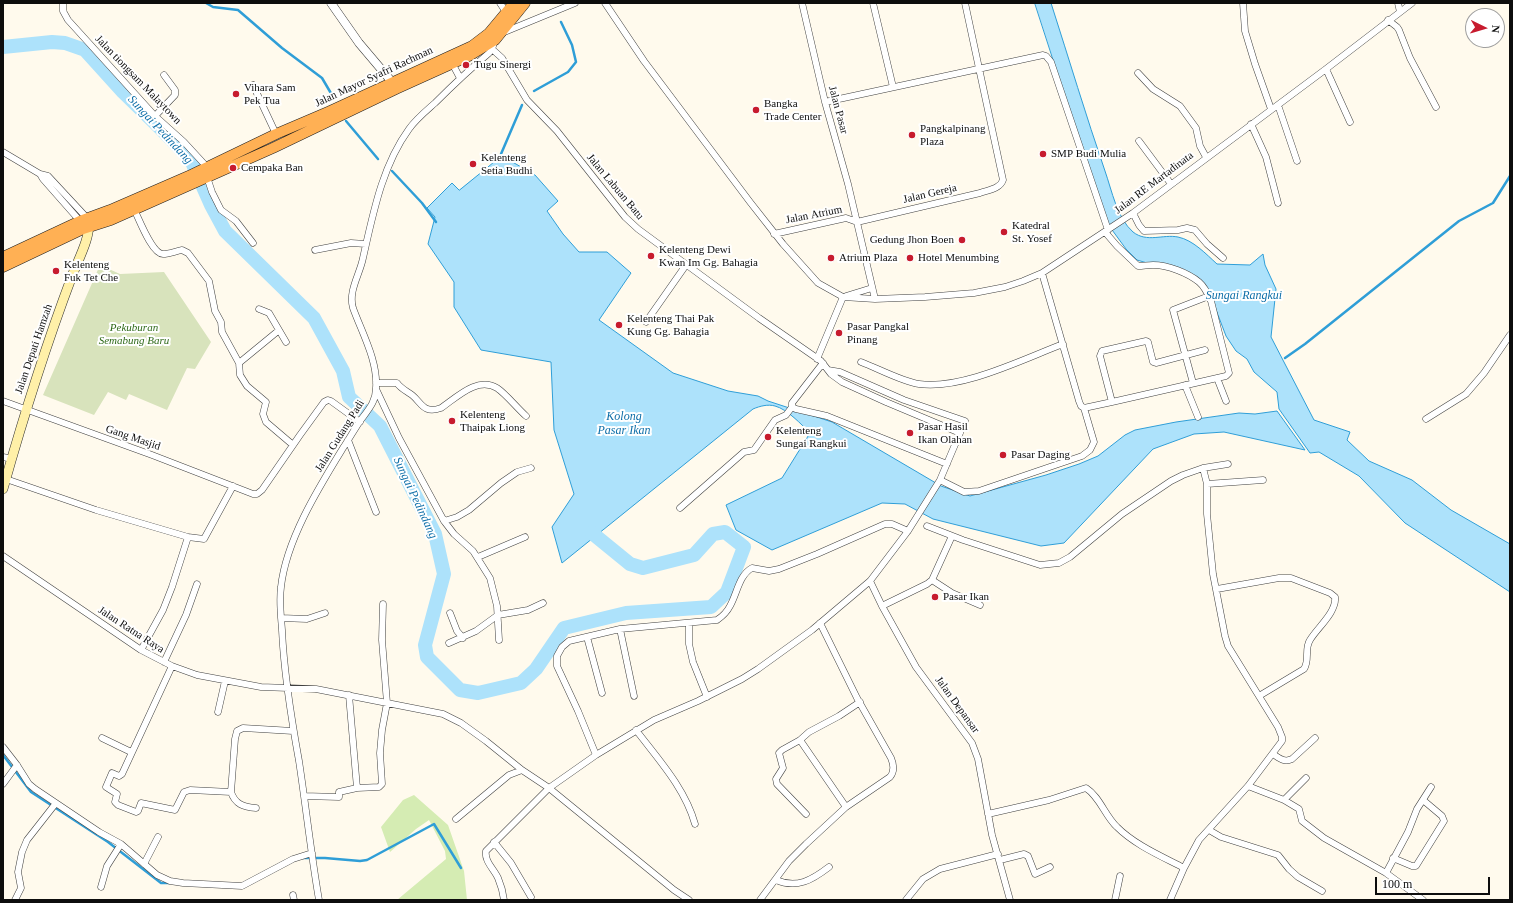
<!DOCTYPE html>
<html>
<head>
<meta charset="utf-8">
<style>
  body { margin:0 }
  #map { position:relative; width:1513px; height:903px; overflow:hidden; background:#fffaed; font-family:Georgia,serif }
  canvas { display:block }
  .frame { position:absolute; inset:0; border:4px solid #0d0d0d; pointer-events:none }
  .north { position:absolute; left:1465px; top:8px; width:40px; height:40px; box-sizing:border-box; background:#fff; border:1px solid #9e9e9e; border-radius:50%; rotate:95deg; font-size:11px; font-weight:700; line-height:16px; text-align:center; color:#0d0d0d }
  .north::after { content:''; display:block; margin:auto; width:14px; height:18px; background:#c71b2e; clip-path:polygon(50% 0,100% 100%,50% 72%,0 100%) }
  .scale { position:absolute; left:1375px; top:877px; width:115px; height:18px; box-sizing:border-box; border:2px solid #0d0d0d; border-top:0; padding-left:5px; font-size:12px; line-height:14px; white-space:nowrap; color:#0d0d0d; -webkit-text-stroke:3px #fff; paint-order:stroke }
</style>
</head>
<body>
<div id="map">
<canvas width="1513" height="903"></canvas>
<div class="frame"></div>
<div class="north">N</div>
<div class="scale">100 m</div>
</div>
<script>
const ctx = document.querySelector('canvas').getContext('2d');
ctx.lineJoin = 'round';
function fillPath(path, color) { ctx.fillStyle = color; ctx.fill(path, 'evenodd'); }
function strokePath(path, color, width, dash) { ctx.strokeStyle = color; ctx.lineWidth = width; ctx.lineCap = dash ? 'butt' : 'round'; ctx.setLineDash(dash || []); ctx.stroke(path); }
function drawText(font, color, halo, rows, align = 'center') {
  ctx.font = font + ' Georgia,serif'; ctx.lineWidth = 4; ctx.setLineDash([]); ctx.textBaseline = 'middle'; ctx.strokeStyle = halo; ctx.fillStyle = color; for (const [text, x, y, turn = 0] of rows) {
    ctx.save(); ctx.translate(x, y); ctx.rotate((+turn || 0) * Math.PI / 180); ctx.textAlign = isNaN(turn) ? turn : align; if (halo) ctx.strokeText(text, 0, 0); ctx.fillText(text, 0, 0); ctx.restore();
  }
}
fillPath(new Path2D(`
  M414,795L448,825L464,871L467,900H397L446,859L445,851L429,820L416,829L390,852L381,827L403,800Z`), '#d5ecb3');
fillPath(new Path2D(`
  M100,265L120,274L164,272L211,342L195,369L187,368L167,410L129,394L126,400L108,392L94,415L43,395Z`), '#d8e3bc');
const water = new Path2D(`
  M1035,3H1051C1069,59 1086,116 1105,171C1112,191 1117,218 1133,232C1147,243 1163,234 1178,237C1193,240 1206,254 1217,264L1250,265L1263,254L1265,265L1276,289L1271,337L1314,420L1350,432L1347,440L1369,461L1412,480L1451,510L1510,544V592L1405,523L1359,476L1319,452L1310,453L1279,409L1277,392L1254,372L1247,359L1236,351L1226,336L1210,294L1195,277L1137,260L1126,249L1107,223L1104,217Z
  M502,156L535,175L558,201L547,211L563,234L579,252H607L631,273L599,320L673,373L728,391L758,396L768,401L832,422L941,486L970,496L1046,475L1079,464L1098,456L1125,435L1135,430L1176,422L1239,413L1255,414L1277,411L1305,450L1224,432L1194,434L1153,449L1064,543L1041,546L933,519L905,504L882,503L772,550L736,530L726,505L782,478L810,433C802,425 787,409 775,406C768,404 760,406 753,409L562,563L552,527L574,494L554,430L551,362L481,350L454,307V282L428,244L435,217L427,208L452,183L459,190Z`);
fillPath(water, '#ade2fb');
strokePath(water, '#2f9ed7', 1);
strokePath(new Path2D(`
  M206,3L213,7L238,10L282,48L322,78L332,95
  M534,91L568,72L576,62L572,45L561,22
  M346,121L378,159
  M498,161L522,105
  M392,171L422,203L436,222
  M1285,358L1305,344L1459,221L1493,203L1510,176
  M3,755L31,792L108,842L161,883H169
  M303,858H325L360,861L367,860L434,824L461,868`), '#2f9ed7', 2.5);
strokePath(new Path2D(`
  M3,47L52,42L65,43L85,50L123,92L160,128L191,160L211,205L225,231L314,318L343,371L349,397L380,426L435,534L444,574L425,645L427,657L460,690L478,693L521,683L536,669L564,628L626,613L711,607L727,592L744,547L725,532L713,534L694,555L643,568L630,564L592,533`), '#ade2fb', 14);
const minor = new Path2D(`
  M63,3V11L68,20L155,116L184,142L207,167
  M500,3L506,12
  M605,3L644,61L750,202L783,244L818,283L843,297L875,299L925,297L974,293L1005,287L1023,281L1042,273L1133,213L1326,69L1412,3
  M802,3L825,102L848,184L875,299
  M873,3L893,87
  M1243,3L1245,31L1255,64L1271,109
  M1398,3L1400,12
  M1388,20L1397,27L1399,30L1410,58L1436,107
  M502,33L575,3
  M492,49L502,58L527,100L557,131L625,217L638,229L759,318L821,361L831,374L842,382L886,402L960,433
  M452,63L460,78
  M1326,69L1350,122
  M1138,73L1153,89L1180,106L1196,128L1200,146L1206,157
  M253,85L276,134
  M825,102L1043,55L1046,56L1051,62L1108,230
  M1278,105L1297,161
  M155,116L175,95V90L164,75
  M1251,124L1266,157L1278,203
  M1139,141L1171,184
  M3,152L40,174L48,176L87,218
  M40,174L43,179L80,221
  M207,177L212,192L221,210L236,221L253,243
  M134,209C139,219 152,254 163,254C169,254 176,251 182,250L188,253L209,281L215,311L221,322L222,332L239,363L240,375L247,386L266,402L263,414L266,422L293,445
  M1133,213L1139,225L1144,231L1178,230L1187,228L1195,230L1207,244L1223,258
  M857,222L980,193C988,190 1000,189 1003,180L965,3
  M774,234L846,218L857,222
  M315,250L351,243L366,244
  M846,296L872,288
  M259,309L269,313L286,342
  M646,322L686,265
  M817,359L843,297
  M861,362C877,368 903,382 919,384C962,390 1023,359 1063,344
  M239,363L278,331
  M823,363L792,403V407L796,409L827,416L947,464
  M828,370L840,372L904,400L965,421L940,480
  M1217,378L1226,401
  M376,383H397C401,389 407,391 412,395C422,403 423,414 441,408C456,398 477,376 497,388C506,394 517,408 526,416
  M1193,383L1173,310L1209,296
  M1185,385L1198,417
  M376,389L399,438L444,521L454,534L473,551L490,578L497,606L499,640
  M3,401L152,455L253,494H257L262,490L300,435L324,402L328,400L331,401L360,422
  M1112,402L1100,356L1102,351L1146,341L1148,342L1153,362L1156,363L1205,350
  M1084,408L1112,402L1226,376L1229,373L1211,301C1208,294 1205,287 1199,282C1188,273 1168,265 1153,265C1148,265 1143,266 1138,266L1117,246L1105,232
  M1426,419L1466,394L1484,373L1510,335
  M348,440L376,512
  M3,457L12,459
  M6,479L96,510L188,537L204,539L233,486
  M1207,484L1263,480
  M680,508L744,452L754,450L775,420L786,415L792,407
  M444,521L457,517L469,510L501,483L517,472L531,468
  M927,526L963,540L1040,565L1059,563L1070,557L1122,514L1171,481L1183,475L1203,468L1228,464
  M3,556L141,650L172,666L197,675L261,687L316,689L387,703L443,714L461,723L486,741L522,770L549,788L674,890L689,900
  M478,557L525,537
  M932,580L952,536
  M870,581L882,606L916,667L972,743L978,759L992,835L1010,900
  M1217,589L1279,578H1291L1330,593L1335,597C1337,612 1317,628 1310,640C1304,649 1310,660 1304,669L1259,696
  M882,606L927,584L932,580L952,593L980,605
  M450,613L457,631L463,638
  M281,618L307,619L325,613
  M689,623V644L693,662L707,697
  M620,629L634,696
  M587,637L602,693
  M449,643L476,631L498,615L528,610L543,603
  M141,650L163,610L172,587L188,537
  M164,662L186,615L197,584
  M172,666L122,774L119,776L112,773L106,787L117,794L115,802L118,805L136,812L138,811L141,803L175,810L184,792L190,790L231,792
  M349,695L357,788
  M218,712L225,681
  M636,730C658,759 685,788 695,824
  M102,738L131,752
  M800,740L782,750L779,753L783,768L776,779L777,784L806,814
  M3,747L17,765L29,784L35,789L99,832L121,844L157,875L170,881L183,883L242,886L293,859L312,853
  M1273,754C1279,758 1284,763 1292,759L1315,738
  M596,755L578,711L557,666V656L562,647L569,641L620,629L717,620C723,616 727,612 730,606C737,594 739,575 752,568L769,571L779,569L817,554L885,524H892L908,531
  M3,784L17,765
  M1248,786L1284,800L1299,809L1302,821L1324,838L1386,873L1423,900
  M304,796L339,797V792L357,788L379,787L382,784L380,753L382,730L387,703L382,640L383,604
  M1284,800L1306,778
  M846,807L800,740L809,732L839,716L860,702
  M256,808C243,807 235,804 231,792L235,739L237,731L243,728L293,731
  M988,814L1049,800L1086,788C1100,797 1105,816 1117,827C1135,845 1161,856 1184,868
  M456,819L509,775L522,770
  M1209,830L1221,837L1278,855L1289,869L1298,877L1322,891
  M494,842L511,863L531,897
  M1393,858L1412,866H1416L1444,821L1442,816L1423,800
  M1000,860L1024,854L1028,856L1035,874L1050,867
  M144,864L158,837
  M1386,873L1408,832L1417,809L1431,787
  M776,880C797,889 812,880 829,867
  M101,887L107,866L121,844
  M293,895L294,900
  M15,900L21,888L18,872L22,852L27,840L56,803
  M319,900C311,854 306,807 299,761C291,717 284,674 282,630C281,616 279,601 281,587C286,540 319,487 343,448C349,439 354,430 360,421C368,410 376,402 376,388C378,361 362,333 353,308C348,291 360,274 363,258C373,214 382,166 409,129C416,119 426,111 435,103C452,86 470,69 489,53L492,49L495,40
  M504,900C503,892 501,885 498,878C494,869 484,861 486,851L549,788L596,755L654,720L698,701L742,679L758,669L812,630L870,581L908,531L940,480L964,492L979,491L1082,456L1090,450L1094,442L1084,408L1081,406L1079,401L1042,273
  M760,900L789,861L806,844L846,807L890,777C895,771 894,765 891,758L857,698L820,623
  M906,900L923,879L940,869L998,854
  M1115,900L1120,876
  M1170,900L1184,868L1199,840L1248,786L1282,741V737L1278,727L1228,646L1225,636L1213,574L1207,514V484L1203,468`);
const tertiary = new Path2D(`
  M331,3L359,43L392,82`);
const secondary = new Path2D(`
  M3,489C23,418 46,345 72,276C77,262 92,235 88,221`);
const trunk = new Path2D(`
  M3,257L80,221L110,210L193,174L276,134L330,111L472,46L489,33L514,3
  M3,267L83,229L111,220L273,148L396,89L469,56L495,40L525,3`);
strokePath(minor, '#404040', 7);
strokePath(tertiary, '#404040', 9);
strokePath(secondary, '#2f2f2f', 10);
strokePath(trunk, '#1e1e1e', 11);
strokePath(minor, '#fff', 6);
strokePath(tertiary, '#fff', 8);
strokePath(secondary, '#fff0a8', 9);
strokePath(trunk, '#ffb054', 10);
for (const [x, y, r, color] of [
  [466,65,4,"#c71b2e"],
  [236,94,4,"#c71b2e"],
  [756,110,4,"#c71b2e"],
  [912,135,4,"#c71b2e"],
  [1043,154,4,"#c71b2e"],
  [473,164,4,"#c71b2e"],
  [233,168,4,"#c71b2e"],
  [1004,232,4,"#c71b2e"],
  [962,240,4,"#c71b2e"],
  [651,256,4,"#c71b2e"],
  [831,258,4,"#c71b2e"],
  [910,258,4,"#c71b2e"],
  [56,271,4,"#c71b2e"],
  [619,325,4,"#c71b2e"],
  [839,333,4,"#c71b2e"],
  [452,421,4,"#c71b2e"],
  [910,433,4,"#c71b2e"],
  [768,437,4,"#c71b2e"],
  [1003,455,4,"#c71b2e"],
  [935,597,4,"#c71b2e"]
]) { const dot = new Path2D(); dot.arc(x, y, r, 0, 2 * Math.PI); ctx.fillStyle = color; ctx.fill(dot); strokePath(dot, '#fff', 1.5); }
drawText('11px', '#0d0d0d', '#fff', [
  ["Tugu Sinergi",474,65],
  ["Vihara Sam",244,88],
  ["Pek Tua",244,101],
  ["Bangka",764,104],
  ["Trade Center",764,117],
  ["Pangkalpinang",920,129],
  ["Plaza",920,142],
  ["SMP Budi Mulia",1051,154],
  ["Kelenteng",481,158],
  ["Setia Budhi",481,171],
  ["Cempaka Ban",241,168],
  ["Katedral",1012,226],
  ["St. Yosef",1012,239],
  ["Gedung Jhon Boen",954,240,"right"],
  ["Kelenteng Dewi",659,250],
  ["Kwan Im Gg. Bahagia",659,263],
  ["Atrium Plaza",839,258],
  ["Hotel Menumbing",918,258],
  ["Kelenteng",64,265],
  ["Fuk Tet Che",64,278],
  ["Kelenteng Thai Pak",627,319],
  ["Kung Gg. Bahagia",627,332],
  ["Pasar Pangkal",847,327],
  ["Pinang",847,340],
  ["Kelenteng",460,415],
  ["Thaipak Liong",460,428],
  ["Pasar Hasil",918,427],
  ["Ikan Olahan",918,440],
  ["Kelenteng",776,431],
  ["Sungai Rangkui",776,444],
  ["Pasar Daging",1011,455],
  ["Pasar Ikan",943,597]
], 'left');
drawText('11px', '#0d0d0d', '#fff', [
  ["Jalan Mayor Syafri Rachman",374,77,-25],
  ["Jalan tiongsam Malaytown",138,80,46],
  ["Jalan Pasar",838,110,75],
  ["Jalan RE Martadinata",1154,183,-37],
  ["Jalan Labuan Batu",615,187,50],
  ["Jalan Gereja",930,194,-13],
  ["Jalan Atrium",814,215,-11],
  ["Jalan Depati Hamzah",34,349,-71],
  ["Jalan Gudang Padi",340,436,-58],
  ["Gang Masjid",133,438,19],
  ["Jalan Ratna Raya",131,630,33],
  ["Jalan Depansar",957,705,54]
]);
drawText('italic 11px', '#2e6919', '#fff', [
  ["Pekuburan",134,328],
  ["Semabung Baru",134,341]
]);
drawText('italic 12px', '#0d6ea8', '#fff', [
  ["Sungai Pedindang",160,130,47],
  ["Sungai Rangkui",1244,296],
  ["Kolong",624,417],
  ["Pasar Ikan",624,431],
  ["Sungai Pedindang",415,498,65]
]);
</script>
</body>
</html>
